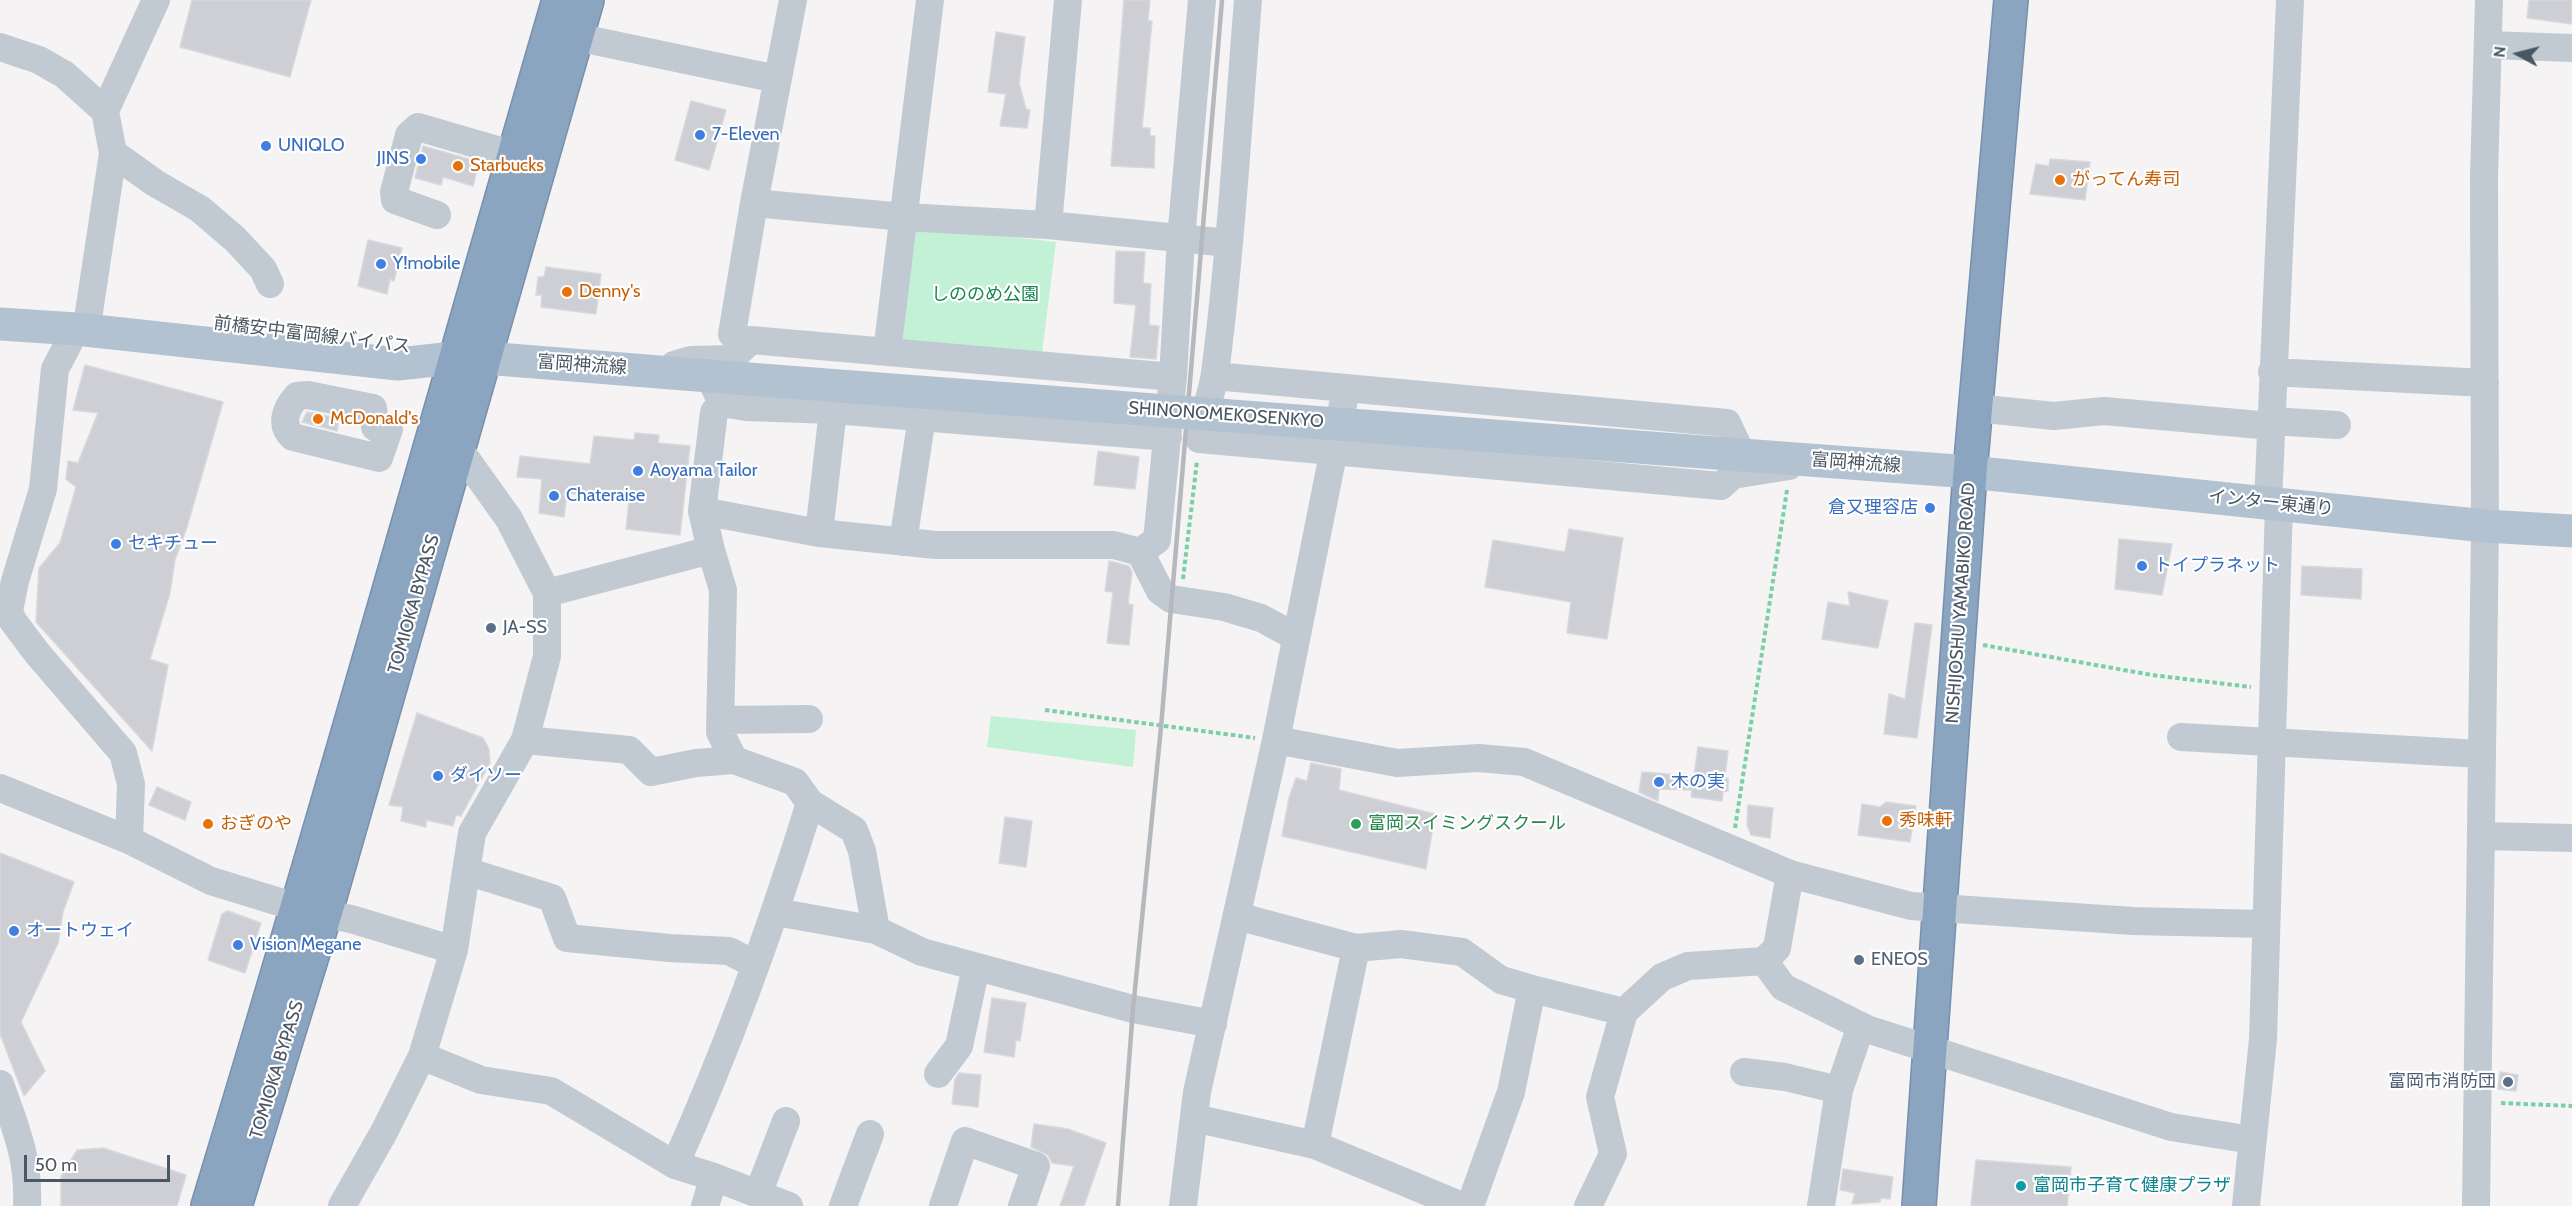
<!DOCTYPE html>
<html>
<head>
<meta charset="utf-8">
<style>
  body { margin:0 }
  #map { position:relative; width:2572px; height:1206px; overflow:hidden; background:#f5f3f3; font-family:Cabin,sans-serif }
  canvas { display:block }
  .north { position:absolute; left:2488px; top:24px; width:60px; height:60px; -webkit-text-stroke:4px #fff; paint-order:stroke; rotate:277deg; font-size:16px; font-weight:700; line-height:24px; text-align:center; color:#4a5661 }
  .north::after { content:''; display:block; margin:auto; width:21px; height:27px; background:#4a5661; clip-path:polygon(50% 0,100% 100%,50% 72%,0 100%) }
  .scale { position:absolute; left:24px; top:1155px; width:146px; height:27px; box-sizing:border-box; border:3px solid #4a5661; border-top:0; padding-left:8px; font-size:18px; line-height:21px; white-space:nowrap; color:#4a5661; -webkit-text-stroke:4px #fff; paint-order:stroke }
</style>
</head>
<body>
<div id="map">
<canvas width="2572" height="1206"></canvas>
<div class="north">N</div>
<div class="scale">50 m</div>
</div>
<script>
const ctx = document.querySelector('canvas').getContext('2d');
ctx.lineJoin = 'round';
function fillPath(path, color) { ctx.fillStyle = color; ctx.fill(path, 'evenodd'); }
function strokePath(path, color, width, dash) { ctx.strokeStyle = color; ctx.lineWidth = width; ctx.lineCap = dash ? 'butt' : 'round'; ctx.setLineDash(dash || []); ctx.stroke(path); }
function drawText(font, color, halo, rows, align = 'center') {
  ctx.font = font + ' Cabin,"Noto Sans JP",sans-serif'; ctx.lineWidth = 4.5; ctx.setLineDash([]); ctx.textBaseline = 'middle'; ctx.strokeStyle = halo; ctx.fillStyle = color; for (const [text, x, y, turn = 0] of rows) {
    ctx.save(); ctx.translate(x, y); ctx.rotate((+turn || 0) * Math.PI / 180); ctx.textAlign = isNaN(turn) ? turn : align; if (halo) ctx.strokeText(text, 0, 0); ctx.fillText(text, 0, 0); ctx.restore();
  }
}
fillPath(new Path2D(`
  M922,227L1056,242L1041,360L913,349L901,337L911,235Z
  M991,716L1136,730L1133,767L987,747Z`), '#c3f1d5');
const building = new Path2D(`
  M192,0H311L290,77L180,47Z
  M1124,0H1150L1148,21H1152L1142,128H1150V136H1155L1154,168L1111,166Z
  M2529,0H2572V24L2527,18Z
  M996,32L1025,37L1019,83L1026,109L1030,110L1027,128L1000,126L1006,94L988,92Z
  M691,101L726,110L709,170L675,160Z
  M423,146L479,162L473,186L443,177L441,185L415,178Z
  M2050,159L2090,162L2085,200L2030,194L2036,164L2049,166Z
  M368,240L402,248L394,281L390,279L387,294L358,286Z
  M1116,251L1145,252L1143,283L1151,284L1149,325L1159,326L1156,359L1130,357L1136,305L1114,303Z
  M546,267L601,274L596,314L541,307L542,295H536L538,277H544Z
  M85,365L223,402L187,527L175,560L170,593L150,659L168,665L152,751L36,622L39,568L60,543L76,487L66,479L68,461L78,463L98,413L73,410Z
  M307,412L339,418L337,431L302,422Z
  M635,433L659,435L658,443L690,446L680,535L626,529L629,500L567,493L564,517L539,513L542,479L517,477L520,456L590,464L594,436L634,440Z
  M1098,451L1139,457L1135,489L1094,485Z
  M1569,529L1623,538L1607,639L1567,633L1571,602L1485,587L1493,540L1565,552Z
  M2119,539L2172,544L2162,595L2115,589Z
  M1109,561L1129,566L1132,572L1128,604L1133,605L1129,645L1107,643L1113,592L1105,591Z
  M2302,566L2362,569L2361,599L2301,595Z
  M1848,592L1888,601L1878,648L1822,639L1828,602L1850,606Z
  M1915,623L1932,625L1917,738L1884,734L1889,694L1905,699Z
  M417,713L483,738L489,749L490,763L461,816L456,815L453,826L426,820V827L401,821L403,807L389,805Z
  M1698,747L1728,751L1725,778H1728V791H1723L1722,801L1691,797L1692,790L1659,789L1658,801L1639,792L1642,772L1694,776Z
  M1311,763L1341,769L1339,790L1435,814L1426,869L1282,836L1289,798L1296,778L1307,781Z
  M157,787L191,802L185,820L149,805Z
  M1886,802L1916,806L1910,842L1858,835L1862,804L1880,807Z
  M1748,805L1773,808L1770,838L1751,835L1747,825Z
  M1005,817L1032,821L1026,867L999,863Z
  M0,853L74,882L63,912L58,943L21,1022L45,1071L24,1096L0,1034Z
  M228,911L261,923L245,973L208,960L222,914Z
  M992,998L1026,1003L1020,1041L1016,1040L1014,1057L984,1052Z
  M2500,1072L2518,1075L2516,1091L2498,1089Z
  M959,1073L981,1075L978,1107L952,1104L955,1079Z
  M1034,1124L1068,1129L1106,1143L1084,1206H1060L1074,1166L1052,1163L1048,1155L1031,1147Z
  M103,1148L186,1175L177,1206H61V1177L77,1150Z
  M1976,1160L2071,1167L2067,1206H1971Z
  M1843,1169L1893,1177L1890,1199L1881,1198L1880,1202L1852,1204L1855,1193L1840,1190Z`);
fillPath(building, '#cdcfd5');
strokePath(building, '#d7d9de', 1.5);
const highway = new Path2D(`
  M208,1206C330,805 442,402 559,0
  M235,1206L325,914L587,0
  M1919,1206L1970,472L2011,0`);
strokePath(highway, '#7690ad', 36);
strokePath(new Path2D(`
  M1183,579L1197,461
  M1983,645L2152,675L2251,687
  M1045,710L1255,738
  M1735,828L1787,490
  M2501,1103L2572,1106`), '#7ad0a6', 4, [4.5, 3]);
strokePath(new Path2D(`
  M793,0L754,203L904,217L1048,225L1068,0
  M1248,0C1238,124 1231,249 1215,373C1212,395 1202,416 1199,439L1721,486L1733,475L1789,466
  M576,37L777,79
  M2489,45L2572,48
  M0,47L39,60L65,75L105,111
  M113,153L155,183L200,209L235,239L263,269L270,284
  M437,215L395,200L394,192L409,135L418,127L514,155
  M1048,225L1229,243
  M89,312L113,153L105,111L156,0
  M76,329L55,369L43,489L15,581L9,611L13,621L37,653L123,753L131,784L129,840
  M744,347L732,334L754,203
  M887,352L930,0
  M674,365L691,360L731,359L751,340L1173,377
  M2272,372L2485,383
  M1215,376L1727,423L1742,455
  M714,386L722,403L746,407L833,410L1168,437
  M308,395L373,408L375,427L389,429L379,458L293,437C279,425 286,408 297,396Z
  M1975,408L2054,416L2104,411L2271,426
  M2271,421L2337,425
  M459,449L509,519L547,593V656L525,740L472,833L454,950L422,1056L481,1080L551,1091L675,1165L714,1177L789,1206
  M2268,503L2290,0
  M702,511L819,533L936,545H1114L1140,552L1160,591L1171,599L1224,607L1261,618L1296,637
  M819,533L833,410
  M903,542L922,417
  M1140,552L1157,540L1173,377L1181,239L1202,0
  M547,593L711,550
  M721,720L809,719
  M2181,737L2481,754
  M525,740L629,750L651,772L696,763L734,760
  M1276,740L1397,763L1479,758L1524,762L1790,874L1911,906L2133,921L2266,924
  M0,788L129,840L211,881L299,908L351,919L454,950
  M810,803L854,830L862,851L876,930L922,952L1133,1009L1213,1024
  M2482,836L2572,838
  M466,871L552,898L567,938L669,948L729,951L756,965
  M776,912L876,930
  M1237,916L1356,948L1401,944L1462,952L1501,980L1532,989L1511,1092L1470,1206
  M1764,961L1783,987L1867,1029L2171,1127L2252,1140
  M1532,989L1624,1012L1662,977L1688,966L1764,961L1777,948L1790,874
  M1744,1072L1785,1077L1839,1090
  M938,1074L959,1046L976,967
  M0,1084C16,1129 29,1158 27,1206
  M1194,1118L1315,1145L1462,1206
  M1315,1145L1356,948
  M675,1165C728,1047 772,926 810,803L795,782L734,760L720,732L723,590L711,550L702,511L714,412L722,403
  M758,1194L786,1121
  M342,1206L384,1132L422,1056
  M705,1206L714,1177
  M843,1206L870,1134
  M943,1206L965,1141L1036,1166L1022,1206
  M1183,1206L1197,1092L1276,740L1346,389
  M1588,1206L1613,1154L1600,1097L1624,1012
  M1821,1206L1839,1090L1861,1026
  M2246,1206L2263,1039L2279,504
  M2476,1206L2485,526L2484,177L2489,0`), '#c1cad2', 28);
strokePath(new Path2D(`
  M0,324L76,329L398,364L454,358H485L709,376
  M1742,455L1970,472L2485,526L2572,531`), '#b3c2d1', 33);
strokePath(highway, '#8ba5c1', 33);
strokePath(new Path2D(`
  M1118,1206L1133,1009L1161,727L1222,0`), '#b5b8bd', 4.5);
strokePath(new Path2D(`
  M709,376L1742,455`), '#b3c2d1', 33);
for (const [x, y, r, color] of [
  [700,135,6,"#3f7fe0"],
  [266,146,6,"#3f7fe0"],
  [421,159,6,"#3f7fe0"],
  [458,166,6,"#e8710a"],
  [2060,180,6,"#e8710a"],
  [381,264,6,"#3f7fe0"],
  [567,292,6,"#e8710a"],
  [318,419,6,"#e8710a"],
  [638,471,6,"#3f7fe0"],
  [554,496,6,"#3f7fe0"],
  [1930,508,6,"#3f7fe0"],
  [116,544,6,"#3f7fe0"],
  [2142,566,6,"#3f7fe0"],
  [491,628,6,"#5c6f8a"],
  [438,776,6,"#3f7fe0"],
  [1659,782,6,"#3f7fe0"],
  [1887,821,6,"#e8710a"],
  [208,824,6,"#e8710a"],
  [1356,824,6,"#2e9e5b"],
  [14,931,6,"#3f7fe0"],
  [238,945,6,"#3f7fe0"],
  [1859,960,6,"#5c6f8a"],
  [2508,1082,6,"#5c6f8a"],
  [2021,1186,6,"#0f9aa8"]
]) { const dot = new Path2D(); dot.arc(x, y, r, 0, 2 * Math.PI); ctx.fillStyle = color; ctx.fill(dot); strokePath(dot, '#fff', 2); }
drawText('18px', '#366cbe', '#fff', [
  ["7-Eleven",712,135],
  ["UNIQLO",278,146],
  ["JINS",409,159,"right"],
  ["Y!mobile",393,264],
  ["Aoyama Tailor",650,471],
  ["Chateraise",566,496],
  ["倉又理容店",1918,508,"right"],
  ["セキチュー",128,544],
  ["トイプラネット",2154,566],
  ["ダイソー",450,776],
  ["木の実",1671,782],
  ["オートウェイ",26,931],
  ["Vision Megane",250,945]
], 'left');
drawText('18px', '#c56008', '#fff', [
  ["Starbucks",470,166],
  ["がってん寿司",2072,180],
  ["Denny's",579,292],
  ["McDonald's",330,419],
  ["秀味軒",1899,821],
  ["おぎのや",220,824]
], 'left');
drawText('18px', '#17864f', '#fff', [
  ["しののめ公園",985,295]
]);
drawText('18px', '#4a5661', '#fff', [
  ["前橋安中富岡線バイパス",312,335,7],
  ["富岡神流線",582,365,4],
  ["SHINONOMEKOSENKYO",1226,415,4],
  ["富岡神流線",1856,463,4],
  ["インター東通り",2271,503,6],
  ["NISHIJOSHU YAMABIKO ROAD",1961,603,-86],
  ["TOMIOKA BYPASS",414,604,-74],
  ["TOMIOKA BYPASS",277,1070,-73]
]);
drawText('18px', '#4e5e75', '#fff', [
  ["JA-SS",503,628],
  ["ENEOS",1871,960],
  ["富岡市消防団",2496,1082,"right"]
], 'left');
drawText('18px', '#27864d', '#fff', [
  ["富岡スイミングスクール",1368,824]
], 'left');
drawText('18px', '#0d838f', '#fff', [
  ["富岡市子育て健康プラザ",2033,1186]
], 'left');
</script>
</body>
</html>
